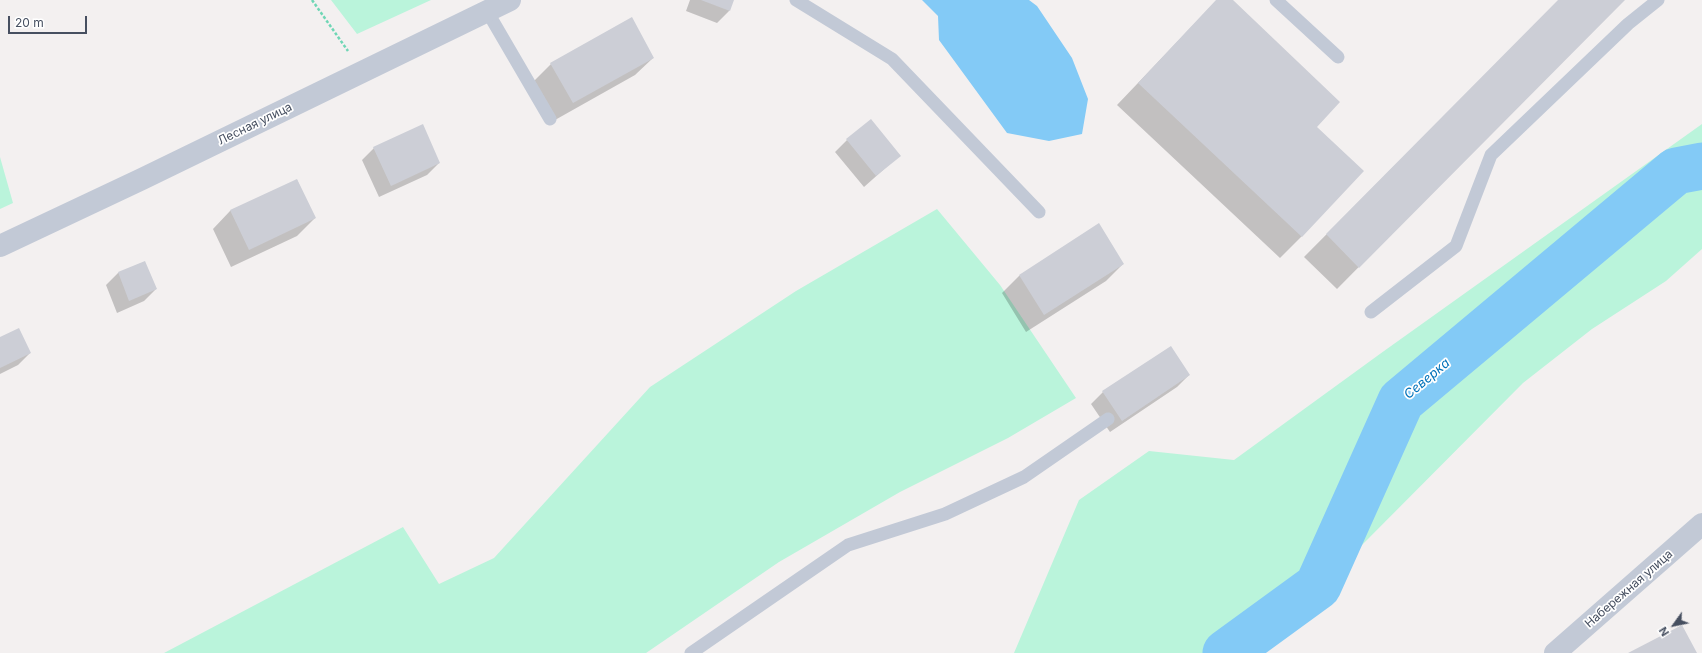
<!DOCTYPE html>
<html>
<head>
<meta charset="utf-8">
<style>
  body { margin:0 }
  #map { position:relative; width:1702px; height:653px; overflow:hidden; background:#f3f0f0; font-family:Inter,sans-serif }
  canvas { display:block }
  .north { position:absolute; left:1654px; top:605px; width:40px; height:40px; -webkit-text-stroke:3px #fff; paint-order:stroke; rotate:237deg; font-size:11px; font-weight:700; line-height:16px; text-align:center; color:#464f60 }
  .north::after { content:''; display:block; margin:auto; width:14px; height:18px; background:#464f60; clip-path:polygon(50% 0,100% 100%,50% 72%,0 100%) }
  .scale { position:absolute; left:8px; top:16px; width:79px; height:18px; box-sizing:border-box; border:2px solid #464f60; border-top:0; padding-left:5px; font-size:12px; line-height:14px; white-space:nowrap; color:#464f60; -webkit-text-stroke:3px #fff; paint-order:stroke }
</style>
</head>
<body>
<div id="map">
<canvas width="1702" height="653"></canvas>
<div class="north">N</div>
<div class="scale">20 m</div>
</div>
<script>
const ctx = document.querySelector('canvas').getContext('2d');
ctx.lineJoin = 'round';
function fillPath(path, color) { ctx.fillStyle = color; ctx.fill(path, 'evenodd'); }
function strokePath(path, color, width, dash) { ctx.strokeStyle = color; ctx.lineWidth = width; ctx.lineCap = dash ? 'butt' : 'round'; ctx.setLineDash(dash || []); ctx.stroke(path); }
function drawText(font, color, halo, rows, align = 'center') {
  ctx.font = font + ' Inter,sans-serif'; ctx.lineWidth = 3.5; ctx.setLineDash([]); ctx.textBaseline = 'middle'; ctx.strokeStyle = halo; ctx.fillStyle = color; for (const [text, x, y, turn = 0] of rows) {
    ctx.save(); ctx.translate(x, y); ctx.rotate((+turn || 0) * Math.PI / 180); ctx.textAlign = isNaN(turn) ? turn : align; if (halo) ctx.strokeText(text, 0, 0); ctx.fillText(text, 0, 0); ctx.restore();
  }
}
fillPath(new Path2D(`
  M331,0H431L357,34Z
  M1702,124V249L1666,281L1592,329L1523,383L1360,547L1280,623L1252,653H1014L1079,500L1149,451L1234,460L1384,351Z
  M0,157L13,203L0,209Z
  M937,209L1000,285L1076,398L1008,438L900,492L779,562L646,653H164L403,527L439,584L494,558L650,387L796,291Z`), '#baf4db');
fillPath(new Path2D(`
  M922,0H1029L1037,6L1072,58L1088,99L1082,134L1049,141L1007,133L939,40L938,16Z`), '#83caf6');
fillPath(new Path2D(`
  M690,0H733L729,11L717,23L686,11Z
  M1217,0H1231L1316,127L1302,236L1280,258L1117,105Z
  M1559,0H1623L1337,289L1304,257Z
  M653,58L635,75L555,120L534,81L551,64Z
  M847,140L900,155L864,187L835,152Z
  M374,148L439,163L427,175L379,197L362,160Z
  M297,180L315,218L297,236L231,267L213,229L230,211Z
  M1098,225L1123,264L1106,281L1026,332L1002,293L1019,276Z
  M144,262L156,289L144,301L117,313L106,285L118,273Z
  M0,338L30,353L18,365L0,374Z
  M1189,375L1177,387L1110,432L1091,404L1103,392Z`), '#0003');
strokePath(new Path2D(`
  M1226,653L1318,586L1401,401L1676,171L1702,166`), '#83caf6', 47);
fillPath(new Path2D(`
  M701,0H734L730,11Z
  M1216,0H1233L1340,102L1317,127L1364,171L1302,237L1138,83Z
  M1558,0H1625L1359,268L1326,234Z
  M632,17L654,58L573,103L550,63Z
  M871,119L901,156L876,176L846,139Z
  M423,124L440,163L391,186L373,147Z
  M297,179L316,218L249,250L230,210Z
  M1099,223L1124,264L1044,315L1019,275Z
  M145,261L157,289L129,301L118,272Z
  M19,328L31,353L0,368V337Z
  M1171,346L1190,375L1122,421L1102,391Z
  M1682,625L1697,653H1628Z`), '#ccced6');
strokePath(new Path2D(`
  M312,0L348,51`), '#6fd6b5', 2.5, [3, 2]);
strokePath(new Path2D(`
  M796,0L892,59L1039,212
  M1276,0L1338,57
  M487,11L550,119
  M1371,312L1456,246L1491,155L1628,24L1658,0
  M691,653L848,545L945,514L1024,477L1108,419`), '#c2c9d6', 13);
strokePath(new Path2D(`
  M0,246L142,179L510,0
  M1555,653L1702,524`), '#c2c9d6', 22);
drawText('12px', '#464f60', '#fff', [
  ["Лесная улица",255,124,-26],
  ["Набережная улица",1629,589,-41]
]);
drawText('italic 13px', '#0071b9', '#fff', [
  ["Северка",1427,379,-40]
]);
</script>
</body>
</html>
